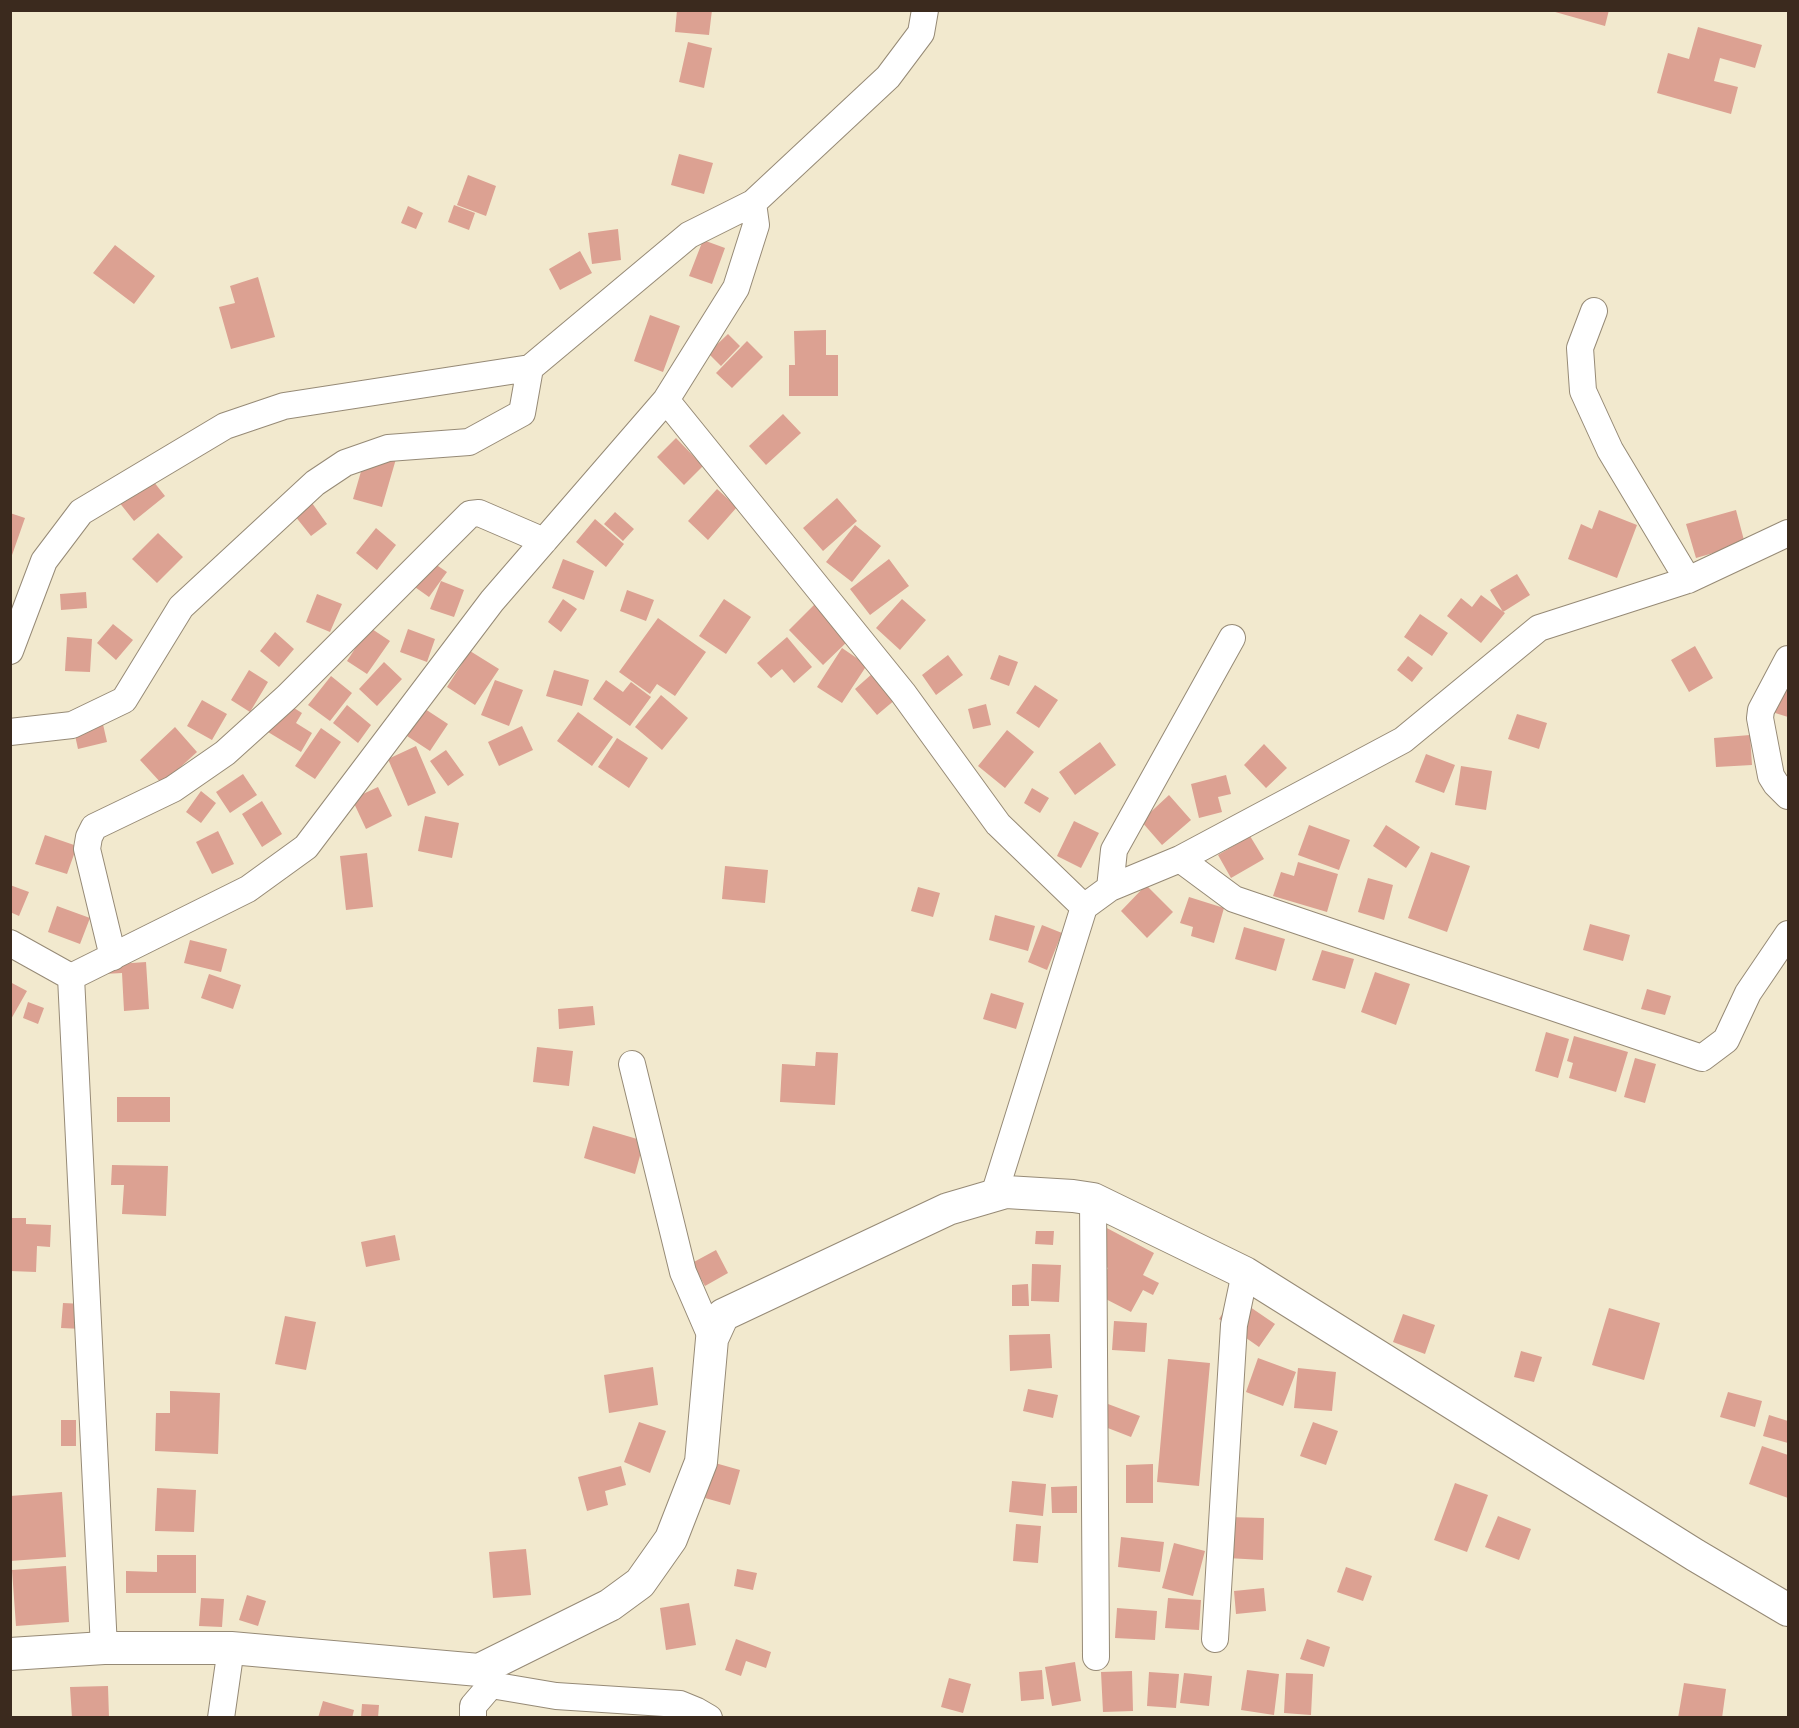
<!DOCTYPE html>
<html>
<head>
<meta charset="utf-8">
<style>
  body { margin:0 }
  #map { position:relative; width:1799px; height:1728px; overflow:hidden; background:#f2e9ce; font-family:Mali,sans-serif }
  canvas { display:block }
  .frame { position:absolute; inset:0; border:12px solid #3b2a1e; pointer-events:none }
</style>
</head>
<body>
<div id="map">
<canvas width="1799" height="1728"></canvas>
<div class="frame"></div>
</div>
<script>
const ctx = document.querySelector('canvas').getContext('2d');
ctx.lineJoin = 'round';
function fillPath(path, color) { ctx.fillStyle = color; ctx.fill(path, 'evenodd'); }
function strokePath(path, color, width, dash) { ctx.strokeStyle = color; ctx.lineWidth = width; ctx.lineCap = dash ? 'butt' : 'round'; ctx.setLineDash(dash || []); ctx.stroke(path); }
fillPath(new Path2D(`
  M677,10H712L709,35L675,32Z
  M1548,10H1609L1605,26Z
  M1698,27L1762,45L1755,68L1720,58L1714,81L1738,87L1731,114L1657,93L1668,53L1689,59Z
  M688,42L712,48L704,88L679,82Z
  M679,154L713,163L704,194L671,185Z
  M468,175L496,186L486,216L457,205Z
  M454,205L475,213L469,230L448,222Z
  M408,206L423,213L416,229L401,223Z
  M618,229L621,260L592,264L588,233Z
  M703,240L725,248L712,284L689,276Z
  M115,245L155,276L134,304L93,273Z
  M580,251L592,273L560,290L549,269Z
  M258,277L275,337L231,349L219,307L235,303L230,286Z
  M650,315L680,326L663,372L634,361Z
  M826,330V355H838V396H789V365H795L794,331Z
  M728,334L740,346L721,366L708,353Z
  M747,341L763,357L732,388L716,373Z
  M783,414L801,433L766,465L749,446Z
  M676,438L703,466L684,485L657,457Z
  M369,444L398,452L382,507L353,499Z
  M146,472L165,496L134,521L115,497Z
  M717,489L737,507L708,540L688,521Z
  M837,498L857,521L823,551L803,528Z
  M312,503L327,524L311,536L295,516Z
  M1599,510L1637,525L1617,578L1568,559L1581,524L1592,529Z
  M1736,510L1745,544L1696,558L1686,524Z
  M615,512L634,529L623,541L604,524Z
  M10,513L25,518L11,558H10Z
  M595,519L624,544L606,567L576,542Z
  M855,525L881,546L852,582L826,562Z
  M376,528L396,545L377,570L356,553Z
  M158,533L183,557L157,583L132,559Z
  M563,559L594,571L584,600L552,588Z
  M889,559L909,586L870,615L850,589Z
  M429,560L447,572L429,597L412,585Z
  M1517,574L1530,595L1503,612L1490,590Z
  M441,581L464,590L454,617L430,609Z
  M627,590L654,600L646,621L620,611Z
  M86,592L87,608L61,610L60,594Z
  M317,594L342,604L330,632L306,622Z
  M1481,595L1505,613L1481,643L1447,616L1461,598L1472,607Z
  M563,599L577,609L561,632L548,622Z
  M724,599L751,617L726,654L699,636Z
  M902,599L926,620L900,650L876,628Z
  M815,604L850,639L823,665L789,630Z
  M1420,614L1448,633L1432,656L1404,637Z
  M658,618L706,652L675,696L657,684L650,694L619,672Z
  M113,624L133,640L116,660L97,643Z
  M369,627L390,641L367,674L347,661Z
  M408,629L435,639L427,662L400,652Z
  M275,632L294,649L279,667L260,651Z
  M67,637L92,639L90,672L65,671Z
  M787,637L812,667L794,683L782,669L771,678L757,663Z
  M1695,646L1713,678L1689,692L1671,660Z
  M842,648L867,665L842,703L817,687Z
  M470,651L499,669L475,705L447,687Z
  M948,655L963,675L936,695L922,675Z
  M999,655L1018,662L1009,686L990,679Z
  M1408,656L1423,668L1412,682L1397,670Z
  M384,662L402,679L377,706L359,689Z
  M249,670L268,682L250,712L231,700Z
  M554,670L589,680L582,706L546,696Z
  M873,673L896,699L877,715L855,689Z
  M331,676L352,693L330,721L308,705Z
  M495,680L523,690L509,726L481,715Z
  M606,680L623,692L631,682L651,697L630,726L593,699Z
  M1780,683L1788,686V717L1772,712Z
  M1035,685L1058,700L1039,728L1016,713Z
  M661,695L688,718L662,750L635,727Z
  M202,700L227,714L212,740L187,726Z
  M286,703L302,713L296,723L312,733L301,752L268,732Z
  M986,704L991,725L973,729L968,709Z
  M347,705L371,725L358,743L333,723Z
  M422,707L448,724L430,751L404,734Z
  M100,711L107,742L78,749L71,717Z
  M578,712L613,737L592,766L557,741Z
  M1517,714L1547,723L1539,749L1508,739Z
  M522,726L533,750L499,766L488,742Z
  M175,727L197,752L162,784L140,760Z
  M321,728L341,742L315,779L295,766Z
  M1007,730L1034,752L1005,788L978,766Z
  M1750,735L1752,765L1716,767L1714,738Z
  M617,738L648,758L629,788L598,767Z
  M1100,742L1116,765L1075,795L1059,772Z
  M1264,744L1287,768L1266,788L1244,765Z
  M416,746L436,793L408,806L388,759Z
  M446,750L464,775L448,786L430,761Z
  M1426,754L1455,765L1444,793L1415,782Z
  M1461,766L1492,771L1486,810L1455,805Z
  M243,774L257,795L230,813L216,792Z
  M1226,775L1231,794L1218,797L1222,812L1199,818L1191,784Z
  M378,787L392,816L366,829L352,799Z
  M1032,788L1049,798L1040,813L1024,803Z
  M201,791L216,803L201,823L186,812Z
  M1169,795L1191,820L1162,845L1141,821Z
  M262,801L282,834L262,847L242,814Z
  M425,816L459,823L452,858L418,851Z
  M1074,821L1099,833L1081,868L1057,856Z
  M1309,825L1350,840L1339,870L1298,855Z
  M1386,825L1420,847L1406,868L1373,846Z
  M218,831L234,864L212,874L196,842Z
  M45,835L77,846L67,874L35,864Z
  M1250,836L1264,859L1231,878L1218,855Z
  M1431,852L1470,866L1447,932L1408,918Z
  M367,853L373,907L346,910L340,856Z
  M1298,862L1338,874L1327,912L1273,896L1281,872L1294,876Z
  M725,866L768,870L765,903L722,899Z
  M1368,878L1393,885L1384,920L1358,912Z
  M10,885L29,892L19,916L10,912Z
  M1146,885L1173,912L1147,938L1121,911Z
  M918,887L940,893L933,917L911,911Z
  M1189,897L1224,908L1214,943L1191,936L1193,927L1180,923Z
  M57,906L90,918L80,944L48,932Z
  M995,915L1035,926L1028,951L989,940Z
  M1590,924L1630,935L1623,961L1583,950Z
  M1042,925L1062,933L1047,970L1028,962Z
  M1244,927L1285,939L1276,971L1235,959Z
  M190,940L227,949L221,972L184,963Z
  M1322,950L1354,959L1345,989L1312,980Z
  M146,962L149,1009L124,1011L122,973L104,974V965Z
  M1375,972L1410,984L1396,1025L1361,1012Z
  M209,974L241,985L233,1009L201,998Z
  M10,982L27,991L10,1021Z
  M1647,989L1671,996L1665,1015L1641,1009Z
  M991,993L1024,1003L1016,1029L983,1019Z
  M28,1002L44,1008L38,1024L23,1018Z
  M593,1006L595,1025L559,1029L558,1009Z
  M1546,1032L1569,1039L1558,1078L1535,1071Z
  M1574,1036L1628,1052L1616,1092L1569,1078L1573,1063L1567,1061Z
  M537,1047L573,1051L569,1086L533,1082Z
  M816,1052L838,1053L835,1105L780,1102L782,1064L815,1066Z
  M1635,1058L1656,1064L1645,1103L1624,1097Z
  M117,1097H170V1122H117Z
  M593,1126L644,1141L635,1174L584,1158Z
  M112,1165L168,1166L166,1216L122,1214L124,1185H111Z
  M10,1218H26V1224L51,1225L50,1247L37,1246L36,1272L10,1271Z
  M1103,1226L1154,1253L1143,1275L1159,1283L1153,1295L1143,1290L1131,1312L1094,1293L1108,1268L1087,1257Z
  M1036,1231H1054L1053,1245L1035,1244Z
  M395,1235L400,1260L366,1267L361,1242Z
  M716,1250L728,1273L705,1286L692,1263Z
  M1032,1264L1061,1265L1059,1302L1031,1301Z
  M1028,1284L1029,1306H1012V1285Z
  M1234,1296L1275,1324L1259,1347L1219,1319Z
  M63,1303L84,1304L83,1329L61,1328Z
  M1609,1308L1660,1323L1644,1380L1592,1365Z
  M1403,1314L1435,1325L1425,1354L1393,1342Z
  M285,1316L316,1322L306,1370L275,1364Z
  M1114,1321L1147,1323L1145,1352L1112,1350Z
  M1050,1334L1052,1368L1010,1371L1009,1335Z
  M1521,1351L1542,1357L1534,1382L1514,1377Z
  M1258,1358L1296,1372L1283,1406L1246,1392Z
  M1168,1359L1210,1363L1199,1486L1157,1482Z
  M653,1367L658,1405L609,1413L604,1375Z
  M1298,1368L1336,1372L1332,1411L1294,1408Z
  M1028,1389L1058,1395L1053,1418L1023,1411Z
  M170,1391L220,1393L218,1454L155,1451L156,1413H170Z
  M1728,1392L1762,1401L1755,1427L1720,1417Z
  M1108,1404L1140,1416L1131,1437L1100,1425Z
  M1769,1415L1788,1421V1443L1763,1436Z
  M61,1420H76V1446H61Z
  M639,1422L666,1431L650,1473L624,1462Z
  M1313,1422L1338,1431L1326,1465L1300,1456Z
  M1762,1446L1788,1455V1498L1749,1484Z
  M715,1463L740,1470L730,1505L705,1498Z
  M1153,1464V1503H1126V1465Z
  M621,1466L626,1485L605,1491L608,1505L587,1511L578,1477Z
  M1012,1481L1046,1484L1043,1516L1009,1512Z
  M1455,1483L1488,1495L1467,1552L1434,1540Z
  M1077,1486V1513H1052L1051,1487Z
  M157,1488L196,1490L194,1532L155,1531Z
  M62,1492L66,1557L10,1561V1496Z
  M1498,1516L1531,1529L1519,1560L1485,1547Z
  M1228,1517L1264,1518L1263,1560L1227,1558Z
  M1016,1524L1041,1526L1038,1563L1013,1561Z
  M1121,1537L1164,1542L1160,1572L1118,1567Z
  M1174,1543L1205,1551L1193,1596L1162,1588Z
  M526,1549L531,1595L493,1598L489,1552Z
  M157,1555H196V1593H126V1571L157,1572Z
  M66,1566L69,1622L16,1626L12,1570Z
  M1346,1567L1372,1576L1363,1601L1337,1592Z
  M737,1569L757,1573L753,1590L734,1586Z
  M1264,1588L1266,1611L1236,1614L1234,1591Z
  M247,1595L266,1601L258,1626L239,1620Z
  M201,1598L224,1599L222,1627L199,1626Z
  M1168,1598L1201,1600L1199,1630L1165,1628Z
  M689,1603L696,1645L666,1650L660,1608Z
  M1117,1608L1157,1611L1155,1640L1115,1638Z
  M736,1639L771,1652L766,1668L746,1661L741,1676L725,1670Z
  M1307,1639L1330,1647L1324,1667L1300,1659Z
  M1075,1662L1081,1701L1052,1706L1045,1667Z
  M1042,1670L1044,1699L1021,1701L1019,1672Z
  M1247,1670L1279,1674L1274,1715L1241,1710Z
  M1132,1671L1133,1711L1103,1712L1101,1672Z
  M1149,1672L1179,1674L1176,1708L1147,1706Z
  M1184,1673L1212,1676L1209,1706L1180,1703Z
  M1286,1673L1313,1674L1311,1715L1284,1713Z
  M949,1678L971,1684L963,1713L941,1707Z
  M1684,1683L1726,1689L1722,1718H1678Z
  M108,1686L109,1718H72L70,1687Z
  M323,1701L354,1710L352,1718H318Z
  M362,1704L379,1705L378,1718H361Z`), '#dca192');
const minor = new Path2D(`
  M1594,311L1580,348L1583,391L1610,450L1688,580
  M666,400L903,693L998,824L1084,907L1110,888L1180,859L1403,740L1539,628L1688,580L1788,533
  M10,651L44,561L81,512L225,426L284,406L530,368L689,235L753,203L888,77L921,33L925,10
  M1788,659L1761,710L1760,718L1771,776L1776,784L1788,796
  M10,732L72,725L124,700L181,607L315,483L345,463L388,448L469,442L522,413L530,368
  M1180,859L1234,899L1702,1058L1726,1040L1748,993L1788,934
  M1110,888L1114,850L1232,638
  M10,943L71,977L248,889L306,847L492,601L666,400L736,288L756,225L753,203
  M113,957L87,849L89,837L94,827L173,789L225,753L287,697L470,514L479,513L544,541
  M71,977L104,1648
  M632,1064L683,1272L712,1339
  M994,1195L1084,907
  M1093,1199L1096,1657
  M1215,1639L1234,1325L1245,1273
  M479,1670L491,1685L556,1696L680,1704L697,1711L709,1718
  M221,1718L231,1648
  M473,1718V1706L491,1685`);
const tertiary = new Path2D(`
  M10,1654L104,1648H231L479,1670L610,1605L640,1583L671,1539L701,1462L712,1339L723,1315L948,1209L1006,1192L1073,1196L1093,1199L1245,1273L1695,1555L1788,1610`);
strokePath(minor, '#968a76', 28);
strokePath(tertiary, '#968a76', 34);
strokePath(minor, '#fff', 26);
strokePath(tertiary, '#fff', 32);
</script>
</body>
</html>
